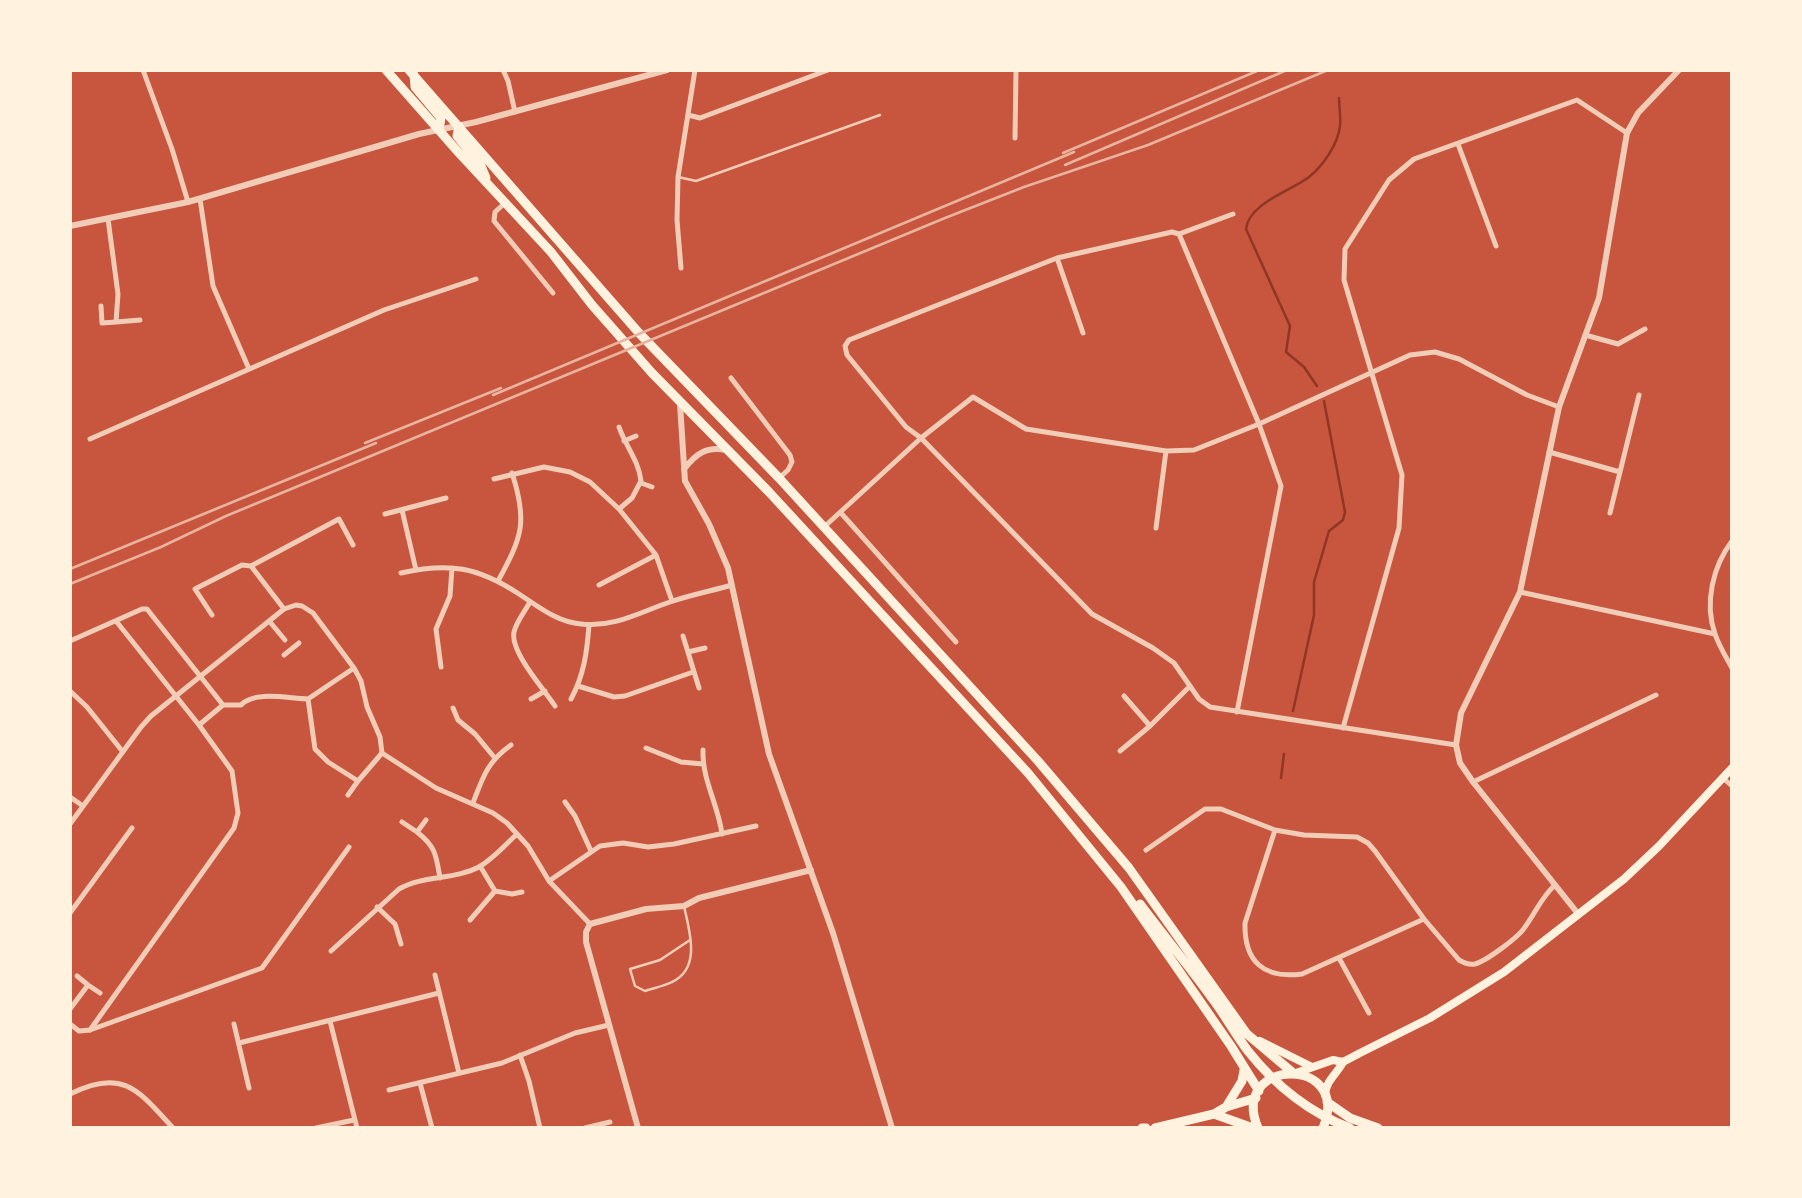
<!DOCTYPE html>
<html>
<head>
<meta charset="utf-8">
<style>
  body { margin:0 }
  #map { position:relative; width:1802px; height:1198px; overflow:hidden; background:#c8553d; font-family:"Varela Round",sans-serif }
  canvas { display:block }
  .frame { position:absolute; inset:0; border:72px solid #fff3e0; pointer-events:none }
</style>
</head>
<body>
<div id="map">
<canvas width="1802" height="1198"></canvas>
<div class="frame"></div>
</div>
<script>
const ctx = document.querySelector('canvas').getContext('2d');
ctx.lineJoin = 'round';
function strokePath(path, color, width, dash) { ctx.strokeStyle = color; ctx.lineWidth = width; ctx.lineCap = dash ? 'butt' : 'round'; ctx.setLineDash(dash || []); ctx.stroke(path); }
strokePath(new Path2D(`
  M1317,386L1304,367L1286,352L1290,326L1246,229C1249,203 1291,191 1309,177C1323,166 1338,144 1340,126C1341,117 1339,107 1339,98
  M1293,711L1314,615V582L1329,531L1343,520L1345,512L1324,401
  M1281,778L1284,754`), '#8f3625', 2.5);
strokePath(new Path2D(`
  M678,177L696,181L880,115
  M684,906C689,930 702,968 672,982C664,986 654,988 645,991L635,986L630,969L660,960L690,940`), '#f1ccb7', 2.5);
strokePath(new Path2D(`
  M143,70L172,149L188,202
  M503,70L508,81L515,112
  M688,115L700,118L828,70
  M1015,138L1016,70
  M1458,144L1496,246
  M200,199L213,286L249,369
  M506,202L495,212L494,221L553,293
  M108,219L118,294L116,322L140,320
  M1179,234L1233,214
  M1057,258L1083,333
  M681,268L677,220L678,177L695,70
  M101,306L102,323L116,322
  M1585,335L1618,344L1645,329
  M731,378L790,455L792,462L788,470L779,478
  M619,427C625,445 639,461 641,481L632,498L619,509
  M90,439L384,310L476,279
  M624,441L636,436
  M1549,452L1620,472L1639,395
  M494,479L544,467L570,472L590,482L619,509L656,555L672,601
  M641,483L652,487
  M402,510L416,570
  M841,513L956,642
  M1610,513L1620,472
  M385,514L446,498
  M824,527L921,438L973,397L1026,429L1166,451L1194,450L1259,424L1410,355L1435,352L1459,359L1527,395L1559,407
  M1156,528L1166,451
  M1732,541C1713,566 1704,603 1715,634C1719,646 1726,657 1732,668
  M401,573C449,562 478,567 519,594C539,607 557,622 581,624C614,628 640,612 670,602C690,595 711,591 732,585
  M498,581C522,537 528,522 512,473
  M599,585L656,555
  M1520,592L1715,634
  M530,602C525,611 516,622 514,632C510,652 544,689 555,706
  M284,609L251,566L339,519L353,545
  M212,615L195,589L242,565L251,566
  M270,622L285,640
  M683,636L699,688
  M70,641L142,609H147L223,705L199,725
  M688,652L705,648
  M284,655L299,643
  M441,667L436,629L450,596L452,568
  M354,668L308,699L315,749L328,762L358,781L382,753
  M578,686L614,697L625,696L693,672
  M70,691L87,707L123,752
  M1124,696L1150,726L1190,686
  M531,699L545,691
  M571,699C584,675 587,652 589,625
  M223,705H241C255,690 290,699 308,699
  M453,708L458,720L475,734L494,757
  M1237,712L1281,486L1259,424L1179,234L1172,232L1057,258L849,340L845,346L847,355L906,427L921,438L1092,614L1153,648L1174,663L1199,699L1210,707L1456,745
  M1343,728L1399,528L1402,475L1344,280L1345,249L1389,180L1414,159L1577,100L1627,133
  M646,748L681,762L703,764
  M703,750C702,780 718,804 722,834
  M1120,751L1150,726
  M382,753L436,788L493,813L507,823L528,846L549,881L590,924
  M1723,778L1732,786
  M1473,782L1656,695
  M348,795L358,781
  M70,797L83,806
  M565,802L575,816L591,851
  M473,803C483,777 487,762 511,745
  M426,820L417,832C436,847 436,855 440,878
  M402,822L417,832
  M70,824L141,727L151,716L284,609L296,605L302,606L313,613L354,668L361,681L367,707L380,737L382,753
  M1275,830L1245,923C1244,962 1264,979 1302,974L1424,919
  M1146,850L1205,809H1221L1275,830L1304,835L1357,837L1368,843L1375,851L1424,919L1459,960C1464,963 1469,965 1475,964C1486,961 1519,937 1525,927C1536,912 1541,898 1554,886
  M480,866L495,891
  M549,881L600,846L623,843L648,847L674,844L756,826
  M377,907L395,924L401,944
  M70,913L132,828
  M470,920L495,891L512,894L522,892
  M331,951L399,889C423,875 454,880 479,867C493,859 505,845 517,834
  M1339,958L1369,1013
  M435,975L459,1073
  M77,976L88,985
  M70,1009L88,985L100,993
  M330,1021L357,1128
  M70,1024L79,1031L90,1030L262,968L349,847
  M234,1024L249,1088
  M90,1030L234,828L238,813L232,771L199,725L116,621
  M239,1043L439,993
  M520,1055L529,1081L540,1128
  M420,1083L432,1128
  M389,1090L502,1063L575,1033L609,1025
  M70,1094C123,1067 139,1091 173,1128
  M316,1128L354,1120
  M585,1128L610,1122`), '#f1ccb7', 5);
strokePath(new Path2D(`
  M70,226L188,202L419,134L476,122L667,70
  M680,404L685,481L709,524L728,568L769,754L833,933L892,1128
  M684,469C696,454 706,446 726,450
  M1579,915L1473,782L1460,763L1456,745L1461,713L1520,592L1559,407L1599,298L1627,133L1638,113L1679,70
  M638,1128L586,942V932L590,924L646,909L684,906L699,898L811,870`), '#f1ccb7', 6);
strokePath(new Path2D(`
  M1260,1041L1312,1067
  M1296,1073L1333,1060L1343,1062L1360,1053L1430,1018L1504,972L1624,879L1659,846L1732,768
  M1325,1095C1326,1080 1337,1074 1343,1062`), '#fff3e0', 8);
strokePath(new Path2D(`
  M386,70L459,153L551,252L592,305L652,373L769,492L1028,773L1121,887L1231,1046L1259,1091
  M409,70L639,333L779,478L1038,761L1129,868L1247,1034L1292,1072
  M414,75L415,87L441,118L439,130
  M459,126L457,136L481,166L486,178
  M1140,904C1164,936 1189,966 1212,998C1225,1015 1235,1034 1248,1051C1275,1085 1310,1113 1350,1128
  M1327,1102L1350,1118L1378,1128
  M1226,1107L1242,1081L1244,1070
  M1214,1114L1253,1128
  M1142,1128H1146
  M1155,1128L1214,1114L1226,1107L1256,1098
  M1258,1128C1228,1057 1353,1055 1323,1128`), '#fff3e0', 9);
strokePath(new Path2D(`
  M1063,153L1257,71
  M1065,165L1287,70
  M493,395L1074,152
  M365,443L501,388
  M70,569L376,443
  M70,584L161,547L226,516L945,218L1024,187L1148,145L1328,70`), '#e9b49f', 2.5);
</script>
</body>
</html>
